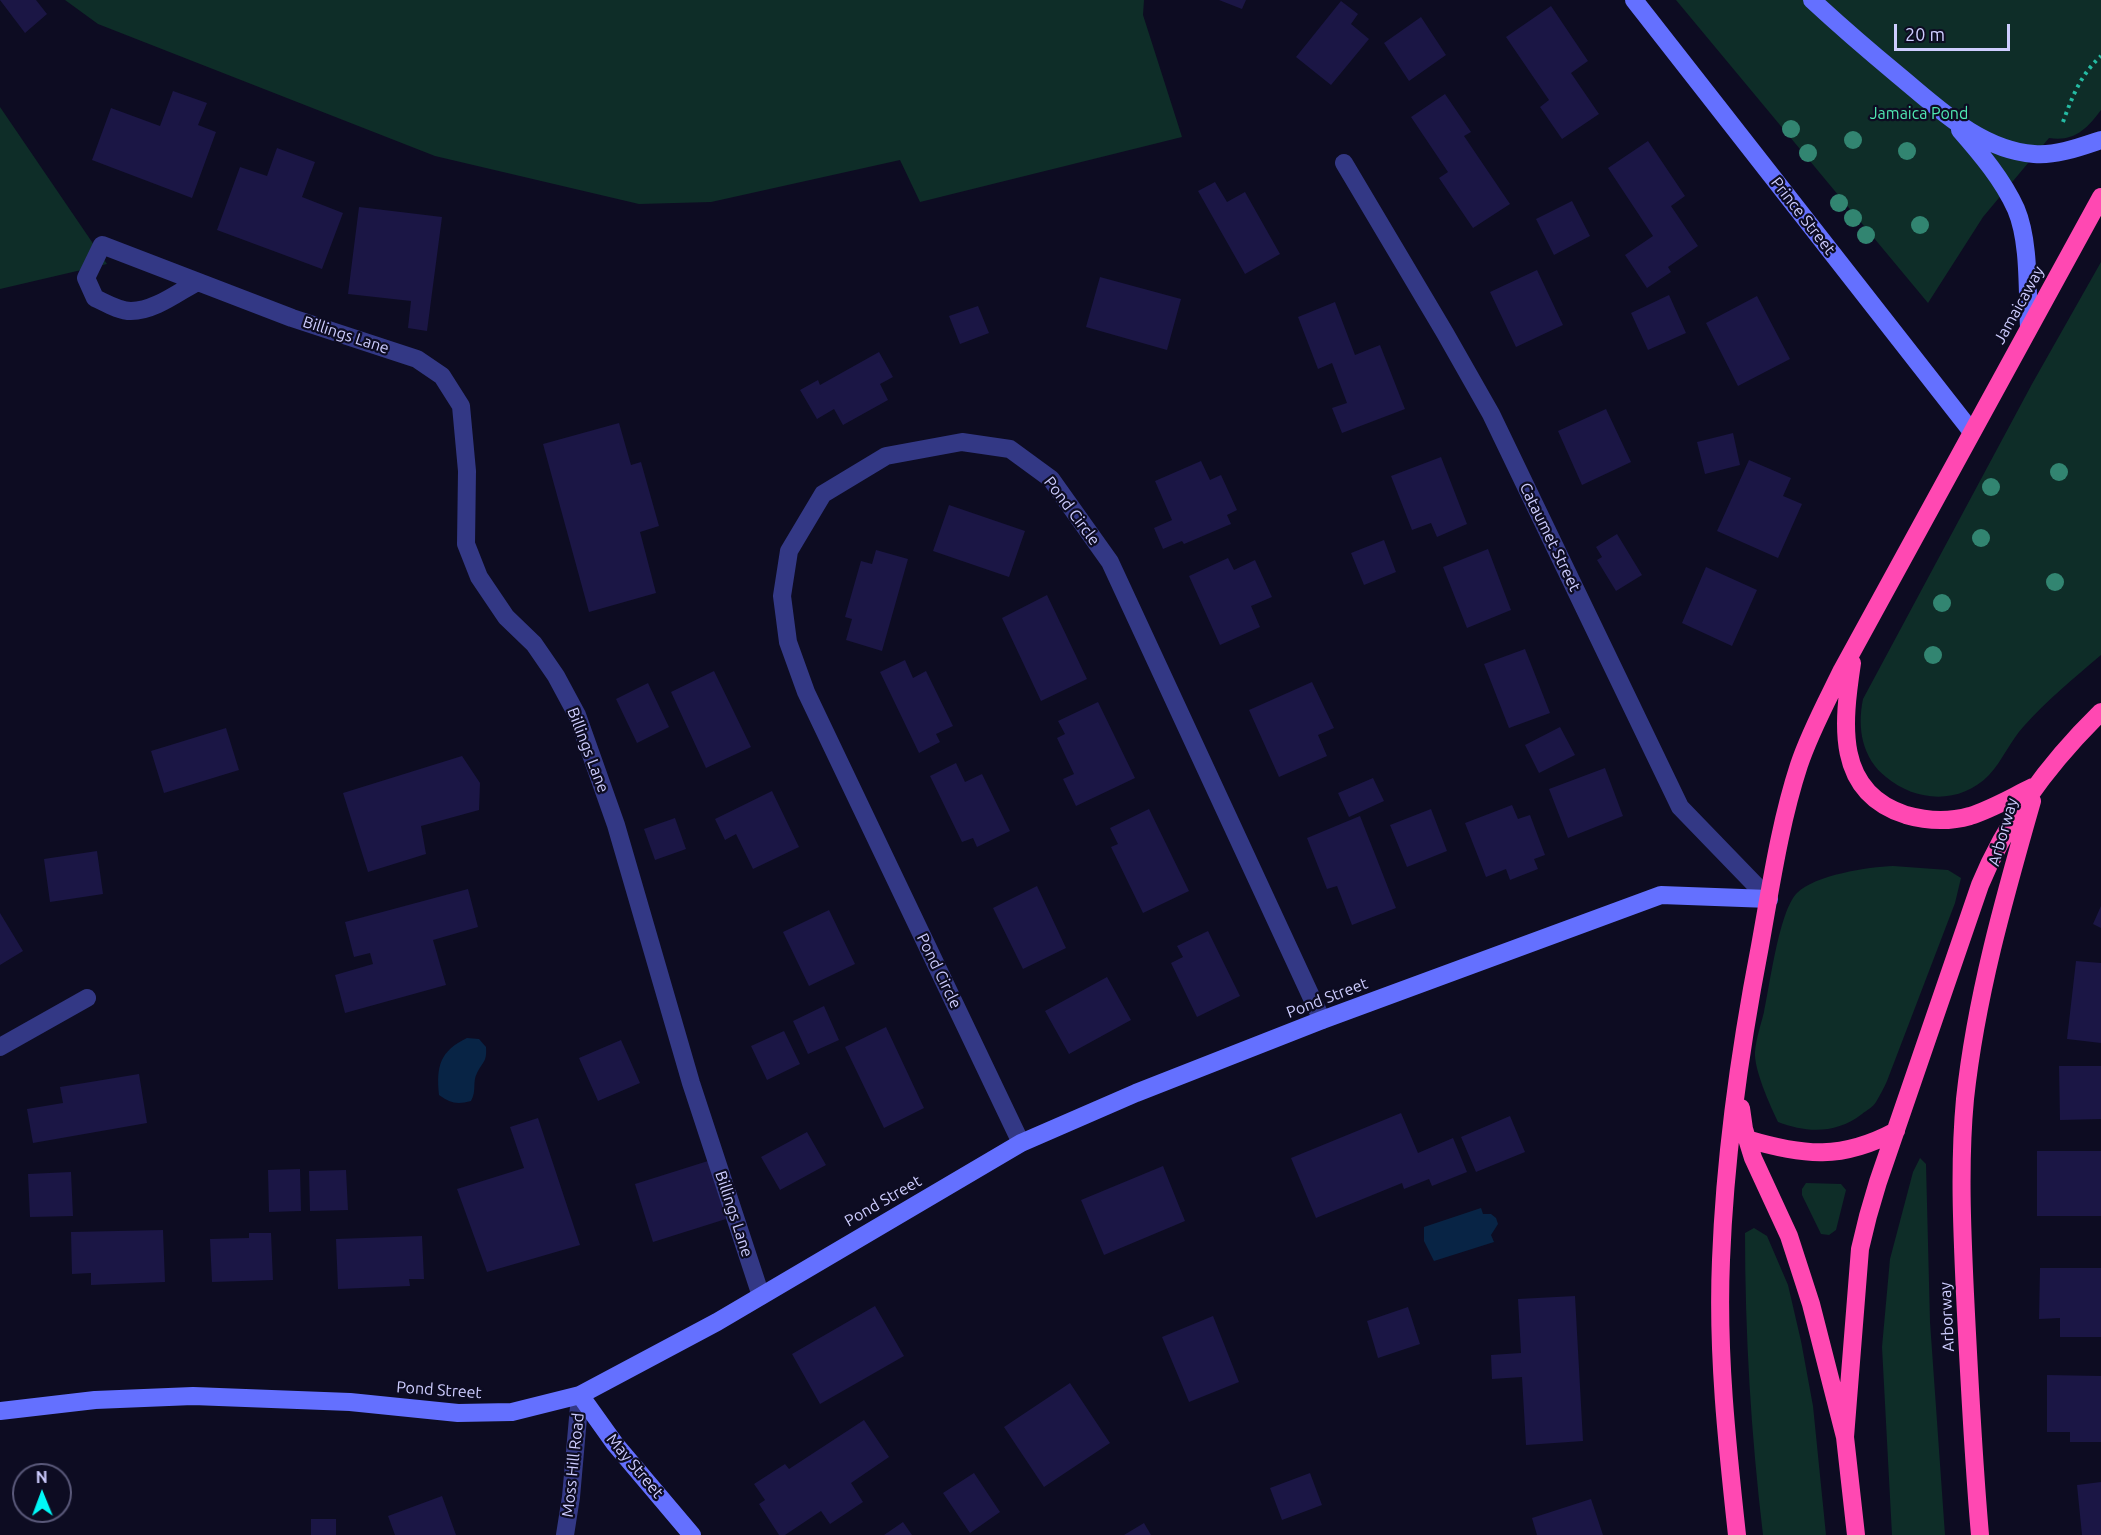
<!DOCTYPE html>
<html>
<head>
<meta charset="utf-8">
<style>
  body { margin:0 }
  #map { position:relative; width:2101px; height:1535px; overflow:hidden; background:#0d0c22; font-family:Ubuntu,sans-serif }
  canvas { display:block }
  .north { position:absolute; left:12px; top:1463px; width:60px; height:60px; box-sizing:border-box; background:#0d0c22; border:2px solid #5a597a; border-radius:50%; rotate:359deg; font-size:16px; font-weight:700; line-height:24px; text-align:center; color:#cecdff }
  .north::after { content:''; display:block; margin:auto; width:21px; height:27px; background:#00f8f7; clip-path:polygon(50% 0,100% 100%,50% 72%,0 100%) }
  .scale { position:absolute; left:1894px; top:24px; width:116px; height:27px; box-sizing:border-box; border:3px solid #cecdff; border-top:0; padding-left:8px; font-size:18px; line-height:21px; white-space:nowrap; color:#cecdff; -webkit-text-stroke:4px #0d0c22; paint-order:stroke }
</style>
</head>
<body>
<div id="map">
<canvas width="2101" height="1535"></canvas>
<div class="north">N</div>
<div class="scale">20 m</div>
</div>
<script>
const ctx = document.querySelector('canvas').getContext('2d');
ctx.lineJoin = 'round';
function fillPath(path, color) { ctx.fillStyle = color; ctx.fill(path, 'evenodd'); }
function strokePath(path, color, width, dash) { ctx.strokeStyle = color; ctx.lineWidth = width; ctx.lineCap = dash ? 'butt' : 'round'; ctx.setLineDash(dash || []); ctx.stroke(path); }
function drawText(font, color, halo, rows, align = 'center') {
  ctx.font = font + ' Ubuntu,sans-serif'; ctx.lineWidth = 4.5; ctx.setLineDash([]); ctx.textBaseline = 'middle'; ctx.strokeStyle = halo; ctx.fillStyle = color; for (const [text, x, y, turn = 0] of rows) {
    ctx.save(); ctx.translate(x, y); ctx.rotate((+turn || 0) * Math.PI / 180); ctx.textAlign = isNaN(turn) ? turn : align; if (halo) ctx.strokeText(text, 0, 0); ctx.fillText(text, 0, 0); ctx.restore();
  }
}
fillPath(new Path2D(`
  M65,0H1144L1143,15L1182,137L920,202L900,160L711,202L639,204L435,156L98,24Z
  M1676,0H2101V110C2087,129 2074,142 2049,138L1983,217L1928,303Z
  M0,107L107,264L0,289Z
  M2101,262V655C2074,678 2047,700 2024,726C2010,741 2003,760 1989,775C1961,804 1917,803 1886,777C1862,758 1857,728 1863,699L2032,384Z
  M1893,866L1948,870L1961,878L1955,903L1887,1081C1884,1088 1880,1095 1876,1102C1873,1107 1867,1110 1862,1114C1836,1134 1807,1133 1778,1122C1770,1105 1754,1070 1755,1052C1756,1039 1761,1024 1764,1012C1770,985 1779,911 1797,893C1815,875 1868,867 1893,866Z
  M1920,1158L1926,1164L1930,1322L1945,1535H1892L1882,1347L1890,1259L1913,1172Z
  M1806,1183L1841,1184L1846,1190L1836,1230L1829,1235L1821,1234L1802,1195V1189Z
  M1754,1228L1767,1236L1788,1285L1801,1341L1813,1406L1826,1535H1763C1751,1435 1745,1334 1745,1233Z`), '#0e2d28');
fillPath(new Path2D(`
  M467,1038L479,1039L486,1047C487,1062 483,1061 477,1073C472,1083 477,1090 471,1101C457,1105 450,1103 439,1095C436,1066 440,1051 467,1038Z
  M1481,1208L1483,1214H1491L1496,1218L1498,1224L1491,1235L1494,1242L1434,1261L1424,1241V1227Z`), '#082445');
fillPath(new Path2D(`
  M0,0H36L47,14L25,33Z
  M1219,0H1246L1242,9Z
  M1341,1L1358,14L1351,24L1369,39L1331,85L1296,57Z
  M1551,6L1588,61L1571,73L1599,114L1562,139L1540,107L1549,100L1506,37Z
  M1421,17L1446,55L1409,81L1384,43Z
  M173,91L207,103L198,125L216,132L192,198L92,160L111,108L160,126Z
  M1445,94L1471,132L1464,136L1510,204L1473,228L1439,178L1448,172L1411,117Z
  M1648,141L1685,196L1671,206L1698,246L1668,267L1671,272L1647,288L1625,255L1653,236L1608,168Z
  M277,148L315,162L302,197L343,213L322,269L217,230L240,167L267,176Z
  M1215,182L1227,202L1245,192L1280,254L1245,274L1198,191Z
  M1572,201L1590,236L1554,255L1536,219Z
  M359,207L442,217L427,331L408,328L411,301L348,294Z
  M1537,270L1563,325L1516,347L1490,292Z
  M1100,277L1181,299L1167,350L1086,327Z
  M1669,295L1686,333L1648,350L1631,313Z
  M1757,296L1790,359L1738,386L1706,323Z
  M1335,302L1355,355L1380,345L1405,409L1342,433L1332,408L1347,403L1332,363L1318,369L1298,317Z
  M978,306L989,333L960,344L949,316Z
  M879,352L893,377L880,384L888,400L843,425L834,409L817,419L800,390L818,380L820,385Z
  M1606,409L1631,462L1582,485L1558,431Z
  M619,423L631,465L641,462L659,526L640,532L656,593L589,612L543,444Z
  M1733,433L1740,465L1705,474L1697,442Z
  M1441,457L1467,524L1437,537L1431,523L1412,530L1391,476Z
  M1749,460L1791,478L1783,496L1802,504L1778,558L1717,531Z
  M1201,461L1210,480L1221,475L1237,510L1227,515L1231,524L1184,544L1182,541L1163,549L1154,528L1172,520L1155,481Z
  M949,505L1025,531L1009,577L933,551Z
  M1617,534L1642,575L1616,591L1597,560L1602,557L1596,547Z
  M1384,540L1396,572L1364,585L1351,553Z
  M1488,549L1511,610L1467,628L1443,567Z
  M876,550L908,559L882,651L846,640L852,619L845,617L861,561L872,564Z
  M1228,558L1234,570L1255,560L1272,597L1251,606L1260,627L1220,645L1189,576Z
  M1706,567L1757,590L1732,646L1682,623Z
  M1047,595L1087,679L1041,701L1002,618Z
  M1525,649L1550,713L1509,728L1484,664Z
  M905,660L913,678L926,671L953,726L936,734L940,742L919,753L880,672Z
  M714,671L751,747L706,768L671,692Z
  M1312,682L1334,728L1318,735L1327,756L1279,777L1249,710Z
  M648,683L669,727L637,743L616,699Z
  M1098,702L1135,778L1076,806L1063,779L1074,774L1057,738L1065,734L1058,721Z
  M1560,727L1575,755L1539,773L1525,745Z
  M226,728L239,770L164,793L151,751Z
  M462,756L480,783L479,810L421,826L426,854L368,872L343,793Z
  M956,763L965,782L982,774L1010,831L977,847L973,838L962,842L930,776Z
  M1605,768L1623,816L1568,838L1549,789Z
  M1373,778L1384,801L1349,817L1338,793Z
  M772,791L799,847L753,869L736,834L725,840L715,819Z
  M1512,805L1518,819L1530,815L1545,855L1534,859L1538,869L1510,880L1506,869L1486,877L1465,823Z
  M1149,809L1189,891L1143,913L1111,847L1118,844L1110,828Z
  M1431,809L1447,851L1407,867L1390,825Z
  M1360,816L1396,908L1352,925L1337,886L1327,889L1307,838Z
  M675,818L686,849L655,860L644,829Z
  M97,851L103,894L50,902L44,859Z
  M1037,886L1066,948L1023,969L993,908Z
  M468,889L478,927L433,940L446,985L345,1013L335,975L373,964L370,953L354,957L345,922Z
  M2101,906V928L2093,924Z
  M829,910L855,964L809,986L783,932Z
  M0,913L23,951L0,965Z
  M1208,931L1240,996L1197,1017L1171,963L1183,957L1177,946Z
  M2076,961L2101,963V1043L2067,1039Z
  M1107,977L1131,1020L1069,1054L1045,1011Z
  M824,1006L839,1040L808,1054L793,1021Z
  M886,1027L924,1108L884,1128L845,1047Z
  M784,1031L800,1064L767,1080L751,1046Z
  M621,1040L640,1083L598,1101L579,1058Z
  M2059,1066H2101V1119L2060,1120Z
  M139,1074L147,1123L33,1143L27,1109L63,1103L60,1087Z
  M1401,1113L1418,1153L1453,1138L1467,1172L1432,1186L1429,1179L1404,1189L1402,1183L1316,1218L1291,1158Z
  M1510,1116L1525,1152L1476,1172L1461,1137Z
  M538,1118L580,1245L487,1272L457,1189L524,1168L510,1127Z
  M807,1132L826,1165L780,1190L761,1157Z
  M2037,1151H2101V1216H2037Z
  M708,1161L726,1219L653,1242L635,1184Z
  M1163,1166L1185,1221L1104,1255L1081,1200Z
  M300,1169L301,1211L269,1212L268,1170Z
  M346,1170L348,1210L310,1211L309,1171Z
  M71,1172L73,1216L30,1217L28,1174Z
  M163,1230L165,1282L91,1285V1273L72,1274L71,1232Z
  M249,1233H271L273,1280L212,1282L210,1239L249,1238Z
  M422,1236L424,1279H409L410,1286L338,1289L336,1239Z
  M2040,1268H2101V1337H2060V1318L2039,1319Z
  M1575,1296L1583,1441L1526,1445L1522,1377L1492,1379L1491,1355L1521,1353L1518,1299Z
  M875,1306L904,1356L820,1404L792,1354Z
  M1408,1307L1420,1344L1378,1358L1367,1321Z
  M1213,1316L1239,1382L1189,1402L1162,1337Z
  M2047,1375L2101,1376V1442H2070V1432H2047Z
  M1070,1383L1110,1443L1044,1487L1004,1427Z
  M864,1420L889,1457L851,1483L863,1502L830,1524L821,1511L785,1535H779L759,1504L765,1500L754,1484L785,1464L789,1469Z
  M974,1473L1000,1512L970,1533L943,1493Z
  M1310,1473L1322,1505L1282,1520L1270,1488Z
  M2101,1482V1535H2082L2077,1485Z
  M442,1496L456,1535H395L388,1516Z
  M1591,1499L1603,1535H1537L1532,1518Z
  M311,1519H336V1535H311Z
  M903,1522L912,1535H884Z
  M1144,1523L1151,1535H1124Z`), '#1b1645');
strokePath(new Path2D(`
  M2063,122C2072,97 2081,74 2101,56`), '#25bba3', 4, [3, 4.5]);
strokePath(new Path2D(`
  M1344,163L1445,333L1491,414L1680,807L1769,899
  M197,282C177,293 154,311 131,311C119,311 106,303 95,298L86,278L102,245L292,318L417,359L442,376L461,406L467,471L466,544L479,577L506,617L534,644L556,676L577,715L616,825L691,1083L761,1296
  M0,1047L87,998
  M1021,1143L806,692L788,642L782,596L789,551L823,494L886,456L962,442L1010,449L1051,479L1110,562L1322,1020
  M565,1535L571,1497L580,1395`), '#333885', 18);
strokePath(new Path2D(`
  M1634,0L1972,432
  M1812,0C1840,26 1869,51 1898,75C1938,108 1980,150 2034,154C2056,156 2080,147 2101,140
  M1960,130C1981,154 2003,180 2016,209C2030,242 2027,292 2029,327
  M580,1395L615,1444L692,1535
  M0,1411L95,1400L193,1396L350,1402L458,1413L512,1412L580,1395L717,1322L1021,1143L1136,1093L1322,1020L1661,895L1769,899`), '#6470ff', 18);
strokePath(new Path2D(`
  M1852,663C1843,723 1834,792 1906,815C1927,821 1949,822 1970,816C1992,809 2012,797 2033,787
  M1741,1108L1744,1129L1753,1158L1789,1236L1811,1304L1845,1437L1856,1535
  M1747,1139C1804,1156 1842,1160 1896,1131
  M1845,1437L1860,1249L1868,1216L1878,1182L1980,885C2007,819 2051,761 2101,712
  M1737,1535C1727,1444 1717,1352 1721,1260C1725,1155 1740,1049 1760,946C1771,885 1780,823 1799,765C1810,732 1827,701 1842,670L2101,197
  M1980,1535C1973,1455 1969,1375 1965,1294C1962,1229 1959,1163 1965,1099C1976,997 2004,899 2032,801`), '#ff48b2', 18);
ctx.fillStyle = '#328571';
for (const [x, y] of [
  [1791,129],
  [1853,140],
  [1907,151],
  [1808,153],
  [1839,203],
  [1853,218],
  [1920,225],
  [1866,235],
  [2059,472],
  [1991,487],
  [1981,538],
  [2055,582],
  [1942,603],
  [1933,655]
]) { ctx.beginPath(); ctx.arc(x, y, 9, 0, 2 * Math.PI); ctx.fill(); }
drawText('16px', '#50e8b2', '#0d0c22', [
  ["Jamaica Pond",1919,114]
]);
drawText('16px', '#cecdff', '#0d0c22', [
  ["Prince Street",1803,216,52],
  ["Jamaicaway",2019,305,-61],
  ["Billings Lane",346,335,18],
  ["Pond Circle",1072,511,53],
  ["Cataumet Street",1550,537,64],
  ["Billings Lane",588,750,69],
  ["Arborway",2003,832,-74],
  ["Pond Circle",939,971,64],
  ["Pond Street",1327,998,-21],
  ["Pond Street",883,1201,-30],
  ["Billings Lane",734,1214,72],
  ["Arborway",1947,1317,-93],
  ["Pond Street",439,1390,4],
  ["Moss Hill Road",573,1465,-84],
  ["May Street",635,1466,50]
]);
</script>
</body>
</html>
